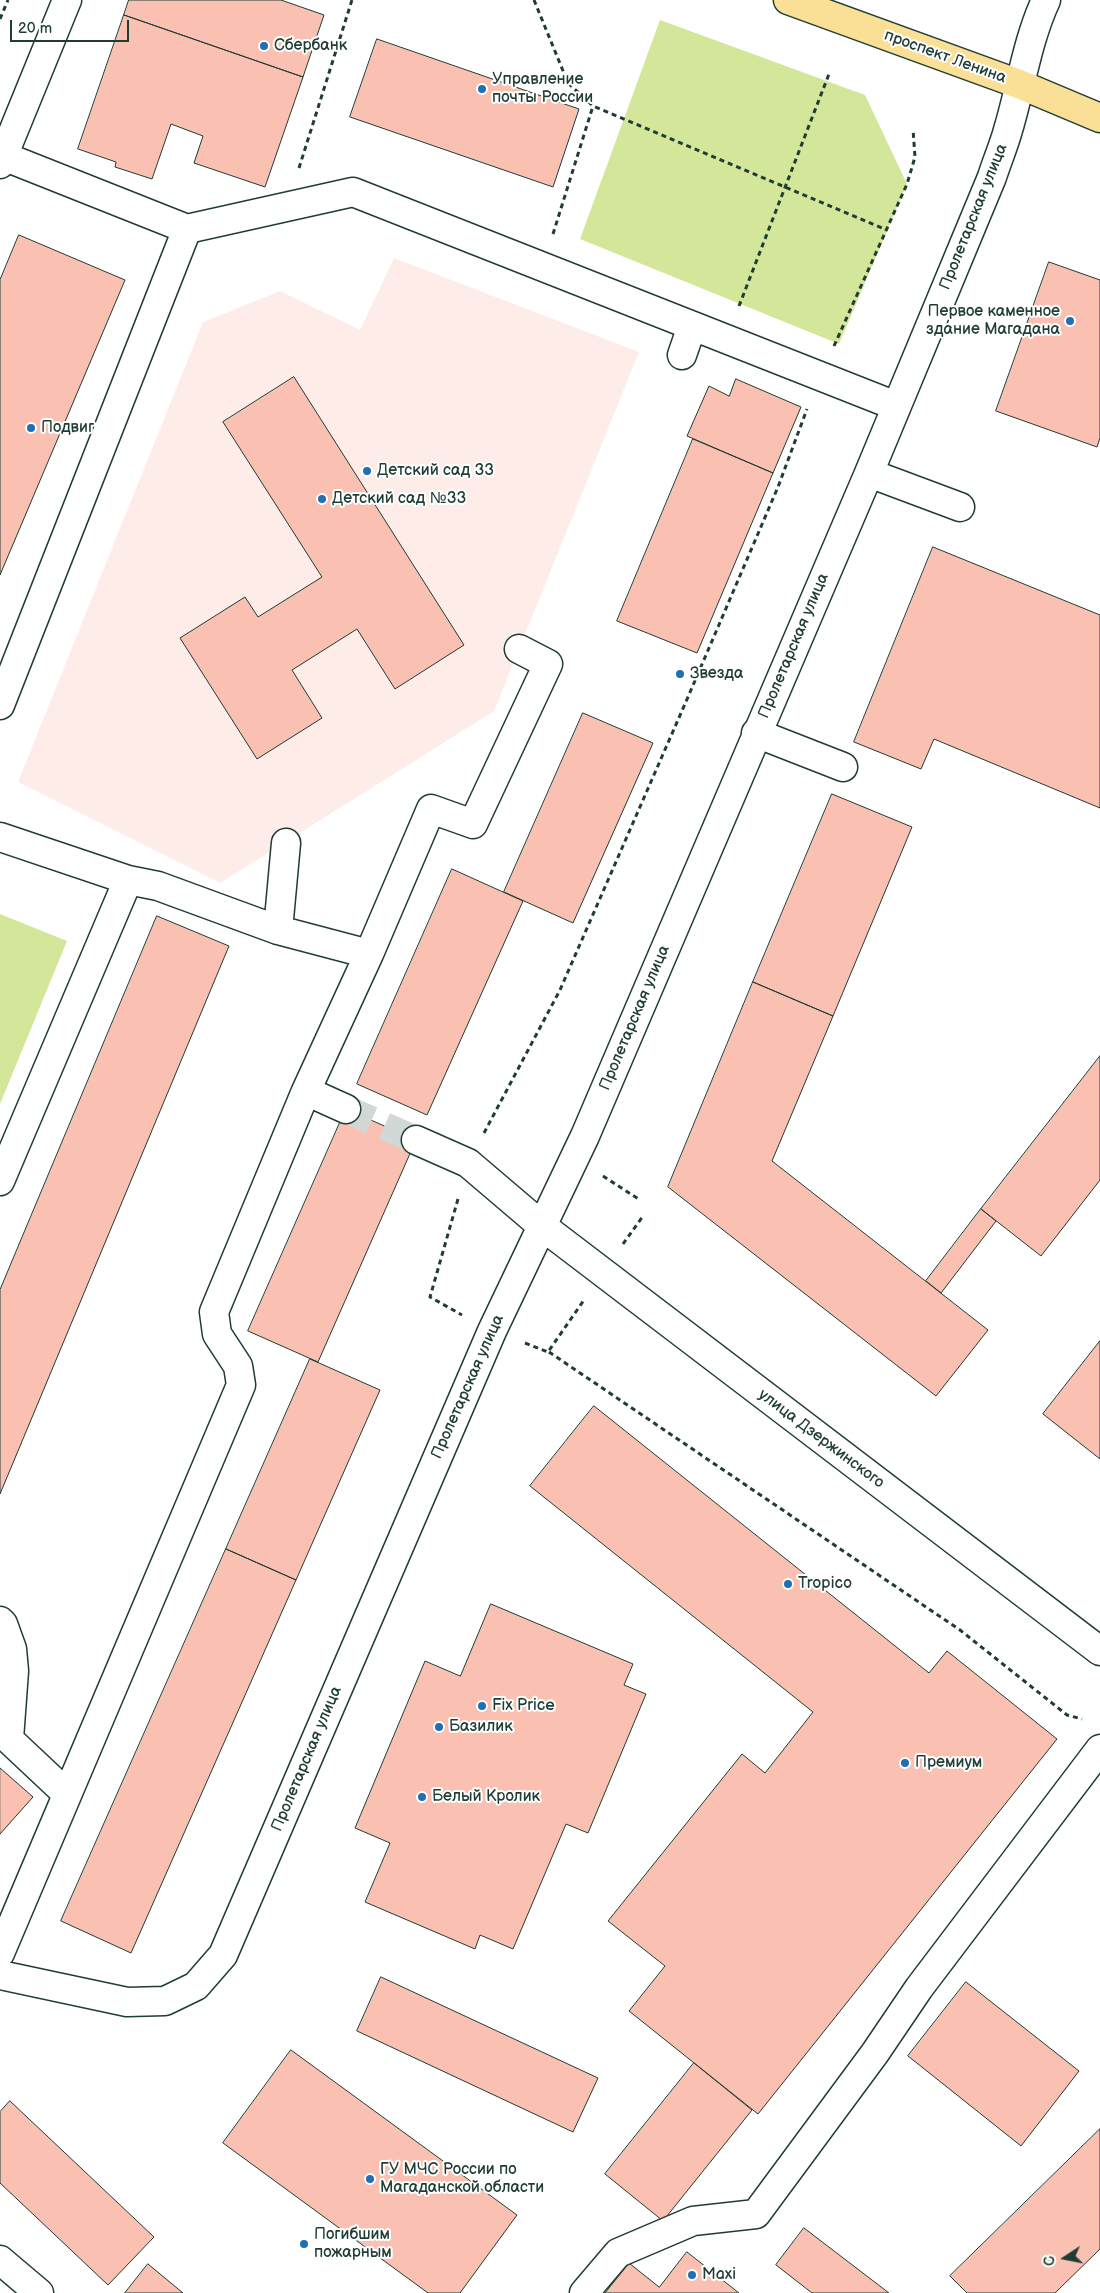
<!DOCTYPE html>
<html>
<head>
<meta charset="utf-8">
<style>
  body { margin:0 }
  #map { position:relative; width:1100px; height:2293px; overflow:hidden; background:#fff; font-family:"Balsamiq Sans",sans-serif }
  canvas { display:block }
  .north { position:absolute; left:1040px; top:2233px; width:50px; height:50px; -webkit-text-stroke:4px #fff; paint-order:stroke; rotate:259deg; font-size:14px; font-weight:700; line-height:20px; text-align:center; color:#1f3d34 }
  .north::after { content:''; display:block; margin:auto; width:18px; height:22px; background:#1f3d34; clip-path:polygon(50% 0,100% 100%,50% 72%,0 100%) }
  .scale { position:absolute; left:10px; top:20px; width:119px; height:22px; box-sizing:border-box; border:2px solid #1f3d34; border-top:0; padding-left:6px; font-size:15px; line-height:18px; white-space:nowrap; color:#1f3d34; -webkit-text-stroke:4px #fff; paint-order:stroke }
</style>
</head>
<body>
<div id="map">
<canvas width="1100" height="2293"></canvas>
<div class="north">С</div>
<div class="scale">20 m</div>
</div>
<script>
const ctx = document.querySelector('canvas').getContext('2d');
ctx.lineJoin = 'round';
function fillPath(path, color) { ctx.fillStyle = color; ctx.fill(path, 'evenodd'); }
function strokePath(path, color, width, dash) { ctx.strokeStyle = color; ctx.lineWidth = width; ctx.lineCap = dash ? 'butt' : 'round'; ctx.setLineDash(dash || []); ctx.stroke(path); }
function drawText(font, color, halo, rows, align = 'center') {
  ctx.font = font + ' "Balsamiq Sans",sans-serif'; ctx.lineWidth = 4; ctx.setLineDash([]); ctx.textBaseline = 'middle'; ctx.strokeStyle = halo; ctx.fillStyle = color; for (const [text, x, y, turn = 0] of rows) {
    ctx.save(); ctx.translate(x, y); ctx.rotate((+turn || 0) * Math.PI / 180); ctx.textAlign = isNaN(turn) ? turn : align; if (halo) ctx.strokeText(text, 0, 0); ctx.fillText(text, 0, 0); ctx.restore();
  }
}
fillPath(new Path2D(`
  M394,258L639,352L494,711L220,883L18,782L203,322L280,291L360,330Z`), '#feece8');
fillPath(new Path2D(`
  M660,20L865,95L907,184L839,344L580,239Z
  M0,914L67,941L0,1104Z`), '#d4e69a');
const building = new Path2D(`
  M129,0H281L324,15L303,77L124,15Z
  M124,15L303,77L265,187L194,163L203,136L171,124L152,179L115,167L116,162L78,149Z
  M377,39L579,109L553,187L350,117Z
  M19,235L125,280L0,575V280Z
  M1049,262L1100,280V438L1097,447L996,411Z
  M294,377L464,645L395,689L357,629L292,670L322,718L257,759L180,638L245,597L258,617L322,577L223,422Z
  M736,379L801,407L773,473L687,436L709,386L729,396Z
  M693,439L773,473L697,653L617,621Z
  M933,547L1100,615V808L934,739L921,769L854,742Z
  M583,713L653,743L573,923L504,892Z
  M832,794L912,827L833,1016L753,982Z
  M452,869L523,901L427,1115L357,1084Z
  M157,916L229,946L0,1494V1290Z
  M753,982L833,1016L772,1161L988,1330L936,1396L668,1187Z
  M1100,1056V1180L1041,1256L981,1209Z
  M346,1109L416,1140L318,1362L248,1331Z
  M981,1209L996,1221L941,1293L926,1281Z
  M1100,1341V1459L1043,1414Z
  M310,1359L380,1390L296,1580L226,1549Z
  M594,1406L929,1673L947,1651L1057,1739L758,2114L629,2011L665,1966L608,1921L742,1754L765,1773L813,1712L530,1486Z
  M226,1549L296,1580L131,1953L61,1921Z
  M491,1604L633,1664L624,1685L646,1694L588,1833L566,1824L513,1949L480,1935L475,1949L365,1902L390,1843L355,1828L425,1661L460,1676Z
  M0,1768L33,1797L0,1834Z
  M381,1977L598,2078L573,2132L357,2031Z
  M966,1982L1079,2071L1021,2146L908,2056Z
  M291,2050L517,2215L460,2293H428L223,2143Z
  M694,2063L752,2110L663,2221L605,2174Z
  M10,2101L154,2237L108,2285L0,2183V2112Z
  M1100,2129V2249L1055,2293H967L950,2276Z
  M804,2228L889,2293H812L776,2265Z
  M687,2252L739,2293H605L629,2263L659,2287Z
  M148,2264L183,2293H125Z`);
fillPath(building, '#fac0b1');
strokePath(building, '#1f3d34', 1);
strokePath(new Path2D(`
  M346,1109L416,1140`), '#d2d8d6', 28, [28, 14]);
const minor = new Path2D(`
  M3,156L187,229L353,192L896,406
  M0,164L67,0
  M682,355L692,326
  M869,473L960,507
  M0,705L187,229
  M756,733L843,767
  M0,837L128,880L158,886L278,930L369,954
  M278,930L286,843
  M306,1091L369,954L431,809L473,824L548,664L519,649
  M416,1140L468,1163L542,1226L1100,1651
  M0,1181L128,880
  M0,1621L3,1624L12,1649L14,1671L9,1739
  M0,1731L66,1793
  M0,1953L241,1385L238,1366L217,1334L214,1312L306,1091L346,1109
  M0,1975L127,2002L165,2001L196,1986L223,1955L492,1331L585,1136L869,473L992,177C997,161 1004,145 1008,130C1021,87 1027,41 1046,0
  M0,2260L39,2293
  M584,2293L618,2253L693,2221L756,2214L875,2053L919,1988L1100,1749`);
const major = new Path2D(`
  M788,0L1019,84L1100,118`);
strokePath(minor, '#1f3d34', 31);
strokePath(major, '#1f3d34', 31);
strokePath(new Path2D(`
  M534,0L568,83L593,106L887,230
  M0,19L8,0
  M299,168L352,0
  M553,234L593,106
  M739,306L829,74
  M834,346L907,184L915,157L913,129
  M484,1133L560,990L688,697L778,487L807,409
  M603,1176L640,1200
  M458,1199L430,1297L462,1315
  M623,1244L643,1216
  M525,1343L548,1352L584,1300
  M549,1352L960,1630L1067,1715L1082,1719`), '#1f3d34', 3, [5, 4]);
strokePath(minor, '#fff', 28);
strokePath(major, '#fadf96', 28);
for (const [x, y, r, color] of [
  [264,46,5,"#1f6fb2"],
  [482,89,5,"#1f6fb2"],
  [1070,321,5,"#1f6fb2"],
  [31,428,5,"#1f6fb2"],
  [367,471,5,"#1f6fb2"],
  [322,499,5,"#1f6fb2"],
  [680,674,5,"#1f6fb2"],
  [788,1584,5,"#1f6fb2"],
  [482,1706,5,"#1f6fb2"],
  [439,1727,5,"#1f6fb2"],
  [905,1763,5,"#1f6fb2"],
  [422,1797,5,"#1f6fb2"],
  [370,2179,5,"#1f6fb2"],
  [304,2244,5,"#1f6fb2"],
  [692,2275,5,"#1f6fb2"]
]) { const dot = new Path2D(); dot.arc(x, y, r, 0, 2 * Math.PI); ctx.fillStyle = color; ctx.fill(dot); strokePath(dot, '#fff', 2); }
drawText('16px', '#1f3d34', '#fff', [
  ["Сбербанк",274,46],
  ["Управление",492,80],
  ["почты России",492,98],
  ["Первое каменное",1060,312,"right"],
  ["здание Магадана",1060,330,"right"],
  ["Подвиг",41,428],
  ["Детский сад 33",377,471],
  ["Детский сад №33",332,499],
  ["Звезда",690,674],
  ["Tropico",798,1584],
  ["Fix Price",492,1706],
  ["Базилик",449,1727],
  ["Премиум",915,1763],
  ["Белый Кролик",432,1797],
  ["ГУ МЧС России по",380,2170],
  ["Магаданской области",380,2188],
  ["Погибшим",314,2235],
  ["пожарным",314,2253],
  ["Maxi",702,2275]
], 'left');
drawText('16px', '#1f3d34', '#fff', [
  ["проспект Ленина",945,57,20],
  ["Пролетарская улица",974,217,-68],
  ["Пролетарская улица",794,646,-67],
  ["Пролетарская улица",635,1018,-67],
  ["Пролетарская улица",468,1387,-66],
  ["улица Дзержинского",821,1439,37],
  ["Пролетарская улица",307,1759,-67]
]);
</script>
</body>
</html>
